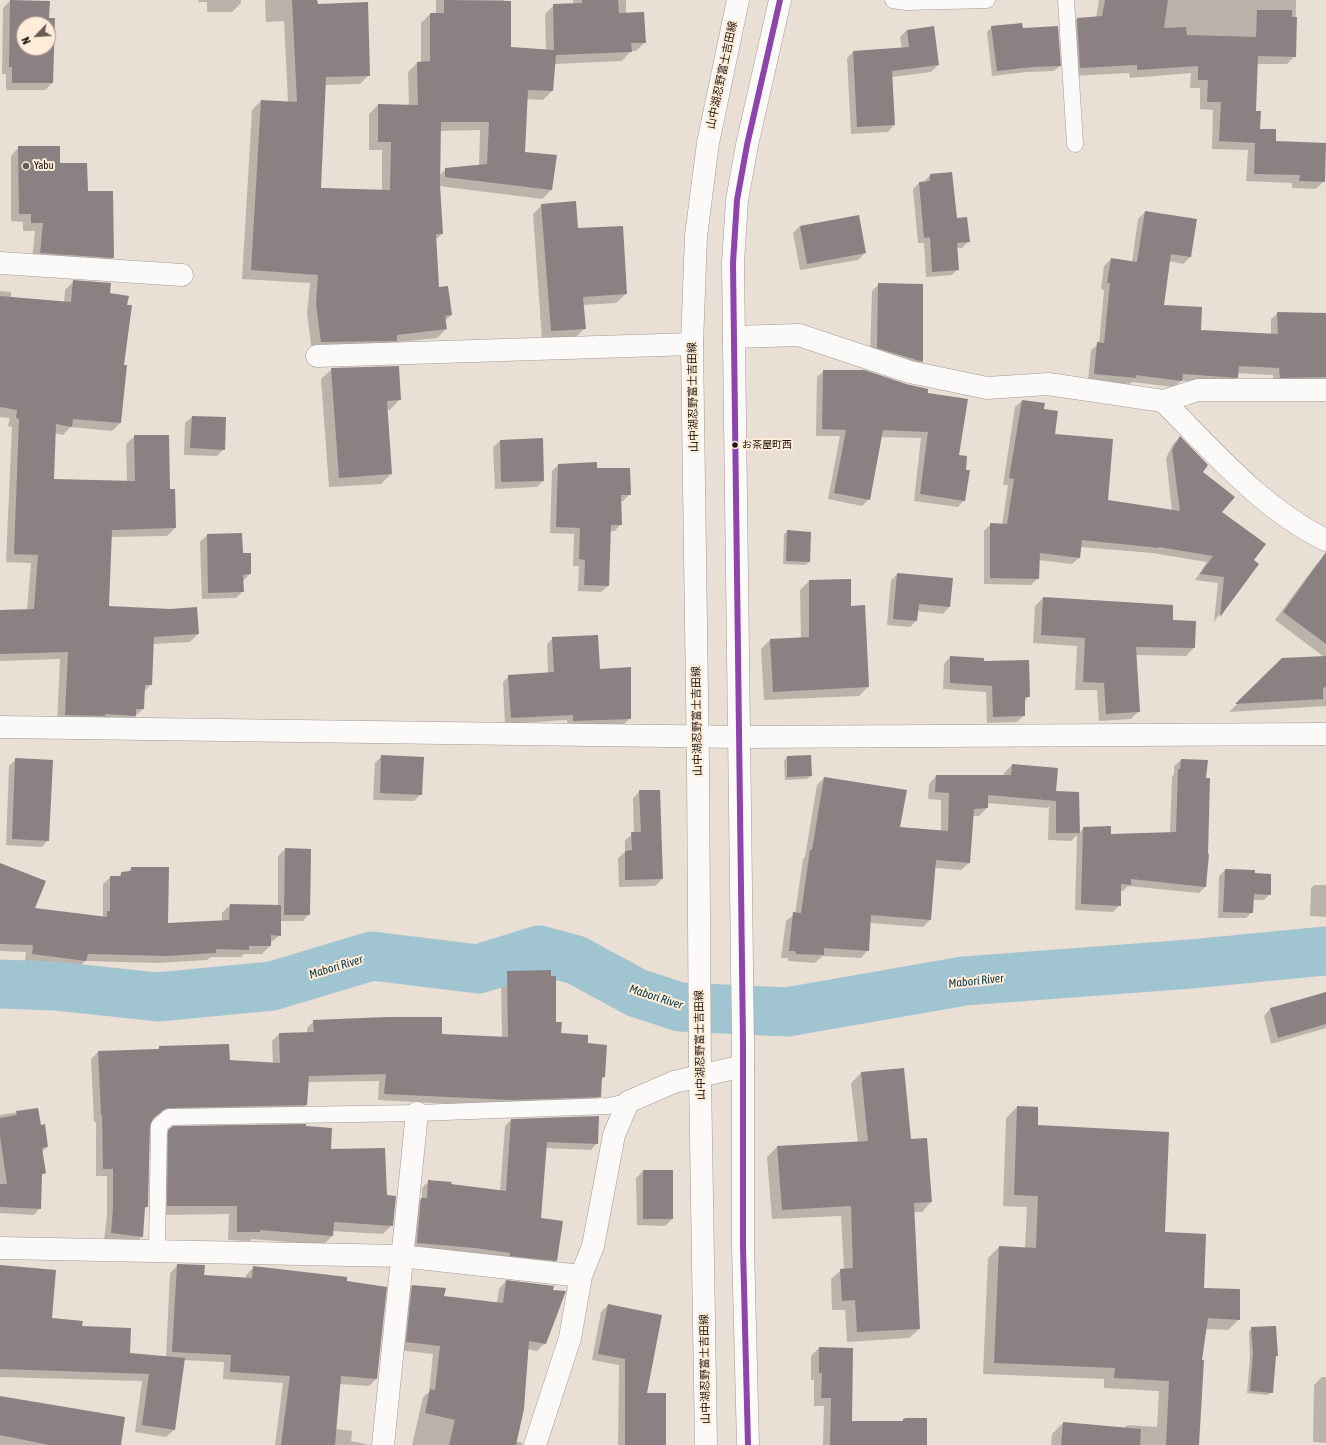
<!DOCTYPE html>
<html>
<head>
<meta charset="utf-8">
<style>
  body { margin:0 }
  #map { position:relative; width:1326px; height:1445px; overflow:hidden; background:#eadfd4; font-family:"Asap Condensed",sans-serif }
  canvas { display:block }
  .north { position:absolute; left:16px; top:16px; width:40px; height:40px; box-sizing:border-box; background:#ffecd9; border:1px solid #a59689; border-radius:50%; rotate:245deg; font-size:11px; font-weight:700; line-height:16px; text-align:center; color:#1d1610 }
  .north::after { content:''; display:block; margin:auto; width:14px; height:18px; background:#655c55; clip-path:polygon(50% 0,100% 100%,50% 72%,0 100%) }
</style>
</head>
<body>
<div id="map">
<canvas width="1326" height="1445"></canvas>
<div class="north">N</div>
</div>
<script>
const ctx = document.querySelector('canvas').getContext('2d');
ctx.lineJoin = 'round';
function fillPath(path, color) { ctx.fillStyle = color; ctx.fill(path, 'evenodd'); }
function strokePath(path, color, width, dash) { ctx.strokeStyle = color; ctx.lineWidth = width; ctx.lineCap = dash ? 'butt' : 'round'; ctx.setLineDash(dash || []); ctx.stroke(path); }
function drawText(font, color, halo, rows, align = 'center') {
  ctx.font = font + ' "Asap Condensed","Noto Sans JP",sans-serif'; ctx.lineWidth = 4; ctx.setLineDash([]); ctx.textBaseline = 'middle'; ctx.strokeStyle = halo; ctx.fillStyle = color; for (const [text, x, y, turn = 0] of rows) {
    ctx.save(); ctx.translate(x, y); ctx.rotate((+turn || 0) * Math.PI / 180); ctx.textAlign = isNaN(turn) ? turn : align; if (halo) ctx.strokeText(text, 0, 0); ctx.fillText(text, 0, 0); ctx.restore();
  }
}
fillPath(new Path2D(`
  M198,0H241V3L232,12H207V2H198Z
  M265,0H316L317,5L369,75L360,84L324,85L320,188L382,191V150H369V114L378,105H409L408,72L417,63L421,62V23L430,14H436V0H504L510,48L546,50L545,14L554,5L573,4V0H626V13L645,42L636,51H631L622,61L554,64L552,91L543,100L527,99L524,152L551,190L542,199L439,186L442,234L435,240L438,288L451,315L445,321L446,329L437,338L312,351L307,314L310,283L242,279L252,110L261,101L288,102L284,21L266,22ZM480,130L479,166L446,169L439,176L440,131Z
  M1099,0H1296L1295,56L1287,64H1257L1255,112L1259,130L1324,181L1316,189L1292,188V183L1246,181L1248,150L1212,149L1213,110L1200,109V88H1190L1191,73L1130,78L1129,73L1072,76L1069,27L1077,19L1096,18Z
  M10,1L48,19L52,83L45,90H6V74H2L3,8ZM24,24H48V48H24Z
  M992,27L1022,30L1057,27L1060,66L1054,71L1027,72L992,76L987,32Z
  M907,30L938,65L931,72L892,77L894,125L888,132L851,134L847,58L853,52L902,49L900,37Z
  M19,147L59,164L87,192L113,258L105,266L32,261L35,231H23V222L11,221V156Z
  M930,175L969,241L962,248H956L958,269L952,275L926,277L924,243H918L913,189L919,183L924,182Z
  M542,205L577,229L626,294L616,303L583,305L584,329L575,338L542,340L533,214Z
  M1145,212L1196,220L1190,257L1183,264L1169,261L1163,306L1200,331L1271,334V319L1278,313L1326,314V383L1273,384V375L1237,373V377L1230,384L1181,381L1174,387L1132,382L1130,384L1088,381L1091,350L1099,344L1104,290L1101,289L1104,266L1111,259L1132,262L1138,219Z
  M858,216L865,253L858,260L800,270L793,233L800,226Z
  M74,281L108,294L126,306L120,423L112,431L70,427L63,435L54,433L53,480L127,482L126,444L135,436L169,490L175,528L167,536L110,537L108,607L198,634L190,642L153,644L151,684L144,692L143,709L127,724L57,723L60,659L0,661V611L27,610L31,563L6,562L12,427L8,426L10,418L0,417V291L11,292V298L64,303L65,290Z
  M879,284L922,361L915,368L870,354L872,291Z
  M332,369L400,399L390,410H387L391,474L381,484L329,487L321,379Z
  M824,371L927,394L958,456L964,500L958,507L914,501L921,438L881,437L869,499L862,506L828,499L840,436H816L817,377Z
  M1022,401L1043,410L1054,435L1107,501L1172,511L1166,458L1173,444L1180,437L1202,472L1221,513L1252,560L1257,564L1214,622L1218,583L1195,580L1207,562L1152,553L1080,547L1079,558L1072,564L1038,560V578L1031,585L984,584V531L991,524L1002,525L1008,485H1003L1015,407Z
  M192,417L225,418L224,449L217,456L184,455L185,423Z
  M500,441L543,481L537,487L495,489L493,447Z
  M558,465L596,470L630,494L623,501H620L621,524L615,531H610L608,586L601,592L578,591L579,566H573L574,534L550,533L552,471Z
  M788,531L810,533L809,562L806,565L783,564L784,534Z
  M207,535L242,554L250,574L243,581V591L236,598L202,599L200,542Z
  M1323,558L1326,560V706L1229,712L1283,659L1324,657L1275,620L1315,566Z
  M898,574L949,607L943,614L917,611L916,621L910,627L887,625L891,580Z
  M809,581L850,607L868,687L859,696L764,700L761,649L770,640L801,638L800,590Z
  M1043,598L1172,621L1195,622L1194,648L1186,656L1136,655L1139,711L1131,719L1099,721L1097,690H1075L1077,646L1033,643L1035,606Z
  M553,638L599,670L630,718L624,724L568,727L567,720L505,724L503,682L509,676L548,674L547,644Z
  M950,657L983,662L1029,696L1024,702V715L1017,722L987,723L986,692L943,689L944,664Z
  M382,756L421,794L414,801L373,800L375,763Z
  M787,757L811,776L807,779L785,780L784,761Z
  M16,759L48,840L42,847L6,845L9,766Z
  M1181,760L1205,779V887L1199,893L1128,886L1123,891H1120V905L1113,912L1075,910L1077,835L1071,841L1048,840L1049,806L1047,808L987,803V808L979,816H973L969,863L961,870L935,868L930,920L923,927L870,923L868,950L861,958L822,956L815,963L788,961V958H781L786,921L795,914L803,859L805,857L817,785L824,778L899,828L941,832V800L928,799L929,784L936,776H1004V773L1012,765L1055,792L1079,833L1084,828L1110,835L1170,833L1172,777L1174,774V766Z
  M640,791L662,879L655,886L619,887L618,858L625,852V840L634,833L633,798Z
  M285,849L309,914L303,921H280V935L270,943V946L262,954H244L241,957H211L207,960L158,963L85,961L78,968L25,961L26,952L0,951V864L34,909L103,918V884L111,877H118L122,873L127,872L132,868L167,924L222,921V913L230,905L278,906V856Z
  M1225,870L1270,894L1264,900H1252V912L1246,918H1218L1219,876Z
  M1314,885H1326V917L1310,916L1311,888Z
  M508,972L555,1022L560,1034L587,1044L604,1077L601,1080L600,1096L593,1103L504,1107L378,1100L379,1081L308,1082L306,1105L299,1112L161,1114L154,1117L149,1125L147,1206L144,1209L142,1236L135,1243L104,1240L107,1216V1176H96V1122H94L91,1059L98,1052L157,1050L160,1047L229,1061L273,1064L272,1041L279,1034L307,1033V1028L314,1021L441,1035L502,1038L501,979Z
  M1326,993V1028L1271,1044L1264,1016L1270,1009Z
  M861,1073L931,1202L922,1212H913L919,1329L909,1338L847,1342L845,1310H832L831,1279L841,1270L844,1269L841,1216L772,1219L767,1157L777,1147L858,1143L851,1083Z
  M1017,1107L1037,1126L1164,1233L1203,1289L1239,1319L1228,1330L1205,1329L1201,1361L1198,1445H1051L1052,1434L1063,1423L1124,1428L1128,1425L1157,1427L1159,1391L1104,1388V1379L983,1374L988,1258L999,1247L1025,1248L1027,1207L1003,1206L1006,1118Z
  M37,1109L40,1126L47,1147L42,1152L45,1173L41,1176L40,1208L34,1215L0,1213V1115Z
  M511,1120L597,1143L591,1150L545,1148L540,1219L556,1260L550,1267L411,1249L415,1205L422,1199V1188L429,1181L500,1192L505,1126Z
  M173,1127L330,1150L386,1196L392,1225L383,1234L332,1231V1236L323,1245L252,1239L250,1241L228,1240L229,1214L159,1215L160,1140Z
  M643,1171L672,1219L665,1226L637,1225L636,1178Z
  M178,1265L203,1276L246,1279V1275L254,1267L376,1379L369,1386L339,1384L335,1429L352,1431L351,1441L370,1445H275L283,1383L223,1379L224,1362L183,1360L174,1430L166,1437L135,1432L142,1381L0,1377V1267L51,1319L81,1327L129,1354L166,1357L170,1273Z
  M506,1281L545,1343L537,1351L527,1349L516,1441L522,1443V1445H412L423,1397L429,1392L433,1354L399,1350L405,1293L412,1286L443,1297L497,1303L499,1289Z
  M608,1305L646,1394L665,1445H618L619,1365L592,1360L601,1312Z
  M1252,1328L1277,1355L1275,1358L1272,1392L1268,1395L1247,1393L1250,1357L1249,1331Z
  M819,1348L851,1422H901L904,1420L926,1445H823L824,1406H814V1380H811V1356Z
  M1326,1371V1443L1313,1442L1314,1385L1322,1377H1326Z
  M0,1397L120,1445H0Z`), '#0003');
strokePath(new Path2D(`
  M0,984L54,986L158,997L272,986L372,956L478,969L539,950L576,960L637,993L680,1007L787,1012L964,981L1191,964L1326,951`), '#a1c4d1', 49);
fillPath(new Path2D(`
  M10,0L50,1L49,18H55L53,83H12V67H9ZM24,24H48V48H24Z
  M292,0H317L318,4L368,2L370,76L326,77L321,188L390,190L391,142H378V104L418,105L417,62L430,61V13H444V0L511,1V47L554,50L553,4L582,3V0H618L619,13L644,12L646,43H631L632,52L556,55L553,91L528,90L525,152L557,155L552,190L445,177V168L487,164L489,122H441L440,185L443,234H436L439,287L448,286L452,315L445,316L447,329L397,335V341L321,342L316,304L318,275L251,270L261,100L297,102Z
  M1105,0H1168L1164,28L1186,27L1187,35L1256,37L1257,10H1292V17H1297L1296,57L1258,56L1256,111H1261L1260,129H1276V141L1326,143L1325,182L1299,181L1300,175L1254,174L1255,143L1219,141L1221,102H1207L1208,80H1198V66L1137,70V65L1080,68L1077,18L1102,16Z
  M1022,23L1023,28L1058,26L1061,66L1033,67L997,71L991,26Z
  M934,26L939,65L892,71L895,125L857,127L853,51L909,47L907,30Z
  M18,146H60V163H87L88,191H113L114,258L40,253L43,223H31V214H19Z
  M952,172L957,218L967,217L970,242L957,243L959,270L932,272L930,237L924,238L919,182L930,181V174Z
  M576,201L578,228L623,226L627,294L583,297L586,329L551,331L541,204Z
  M1145,211L1197,219L1191,257L1171,254L1164,305L1202,307L1201,330L1278,334L1277,312L1326,313V377L1280,378L1279,368L1239,366L1238,378L1183,374L1182,381L1135,375L1137,378L1094,374L1097,342L1104,343L1110,283H1107L1111,258L1137,262Z
  M859,215L866,253L807,264L800,226Z
  M73,280L111,283L110,293L129,296L127,305H132L124,365H127L121,423L73,419L72,427L56,424L54,479L135,481L134,435H169L170,489H175L176,528L112,530L109,606L170,609L197,607L199,634L154,637L152,685H145L144,709H136V716L105,714V716L65,715L68,652L0,654V610L34,609L38,555L14,554L19,419L16,418L17,410L0,407V296L71,302Z
  M878,283L923,284V362L877,348Z
  M399,366L401,400L387,401L392,474L339,478L331,368Z
  M823,370H865L906,384L928,389V393L968,399L959,455L967,456L966,470H970L965,501L920,494L928,432L883,430L870,500L834,493L846,430L822,429Z
  M1022,400L1045,403L1044,409L1058,411L1055,434L1113,439L1108,500L1180,511L1172,450L1180,436L1208,465L1203,472L1235,497L1222,512L1266,544L1254,560L1259,564L1220,617L1224,577L1200,574L1213,556L1159,547V548L1082,540L1080,558L1040,553L1039,579L990,578V523L1007,524L1014,479L1009,478Z
  M192,416L226,417L225,450L190,448Z
  M543,438L544,481L501,482L500,440Z
  M597,462V468H630L631,495H621L622,525H611L609,586L584,585L585,560L579,559L580,528L556,527L558,464Z
  M787,530L811,532L810,562L786,561Z
  M242,533L243,553H251V574L243,575L244,592L208,593L207,534Z
  M1326,552V644L1283,612Z
  M897,573L953,578L950,607L919,604L917,621L893,619Z
  M851,579V606L865,605L869,687L773,692L770,639L809,637V580Z
  M1043,597L1173,605V620L1196,621L1195,648L1136,647L1140,712L1106,714L1104,683L1083,682L1085,638L1041,635Z
  M598,635L600,669L631,667V719L573,721V715L511,718L508,675L554,672L552,637Z
  M950,656L984,658V661L1029,660L1030,697H1025V716L993,717L992,686L950,683Z
  M1326,656V687L1323,688V699L1235,704L1282,658Z
  M381,755L424,757L422,795L380,793Z
  M811,755L812,776L787,777V756Z
  M15,758L53,760L49,841L12,839Z
  M1181,759L1208,760L1206,778H1210L1208,854H1209L1206,887L1131,879V885L1121,884V906L1081,904L1083,827L1111,826V834L1176,832L1178,769H1180Z
  M1012,764L1058,768L1056,791L1079,792L1080,833H1056V791V801L988,795V808L974,809L970,863L936,860L931,920L871,915L869,951L824,948V955L796,954L795,951H789L793,912L801,913L810,850H812L824,777L907,790L900,827L948,831L949,793L935,792L936,775H1011Z
  M639,790H660L663,879L625,880V851L632,850L631,832H641Z
  M285,848L311,849L310,915H284Z
  M0,863L46,881L35,908L107,917V911H110V876H121V872L131,871V867H169L168,923L229,920L230,904L281,905V936L271,935V946H249V950L216,949V953L167,956L88,954L86,961L32,954L33,945L0,944Z
  M1225,869L1255,870V873L1271,874V895L1254,894L1253,913L1223,912Z
  M551,970V976H556V1022H562L561,1033L588,1035V1043L607,1045L605,1077H602L601,1097L512,1100L384,1094L386,1074L309,1076L307,1105L168,1108L163,1110L153,1119L150,1126L148,1207H145L143,1237L111,1233L113,1208V1169H103L102,1115H101L98,1051L159,1049V1046L229,1044L230,1060L280,1063L279,1033L314,1032L313,1020L387,1017H442V1034L508,1037L507,971Z
  M1326,992V1024L1278,1038L1270,1008Z
  M904,1068L911,1139L927,1138L932,1202L914,1203L920,1329L857,1332L855,1300L842,1301L840,1269L853,1268L851,1206L782,1210L777,1146L868,1141L861,1072Z
  M1017,1106L1038,1107V1125L1169,1132L1165,1232L1206,1234L1204,1288L1240,1289V1320L1208,1318L1202,1360H1204L1199,1445H1166L1169,1381L1114,1378L1115,1368L994,1363L999,1246L1036,1248L1038,1196L1014,1195Z
  M38,1108L41,1125L45,1124L48,1147L42,1148L46,1173L42,1174L41,1209L0,1207V1184H7L0,1136V1118L17,1115L16,1111Z
  M599,1116L598,1144L547,1142L541,1218L563,1221L557,1261L510,1256V1253L475,1248L417,1243L421,1198H427L428,1180L452,1182L451,1184L506,1191L511,1119Z
  M306,1124V1126L332,1128L331,1149L385,1148L387,1195L396,1196L393,1226L334,1222L333,1236L260,1230V1232H237V1206H167L168,1130L173,1126Z
  M643,1170H673V1219H643Z
  M177,1264L205,1265L204,1275L252,1278L253,1266L347,1277V1281L387,1287L377,1379L341,1376L335,1445H281L290,1376L230,1372L231,1355L172,1352Z
  M0,1265L56,1270L52,1318L83,1321L82,1326L131,1328L130,1353L185,1358L175,1430L142,1425L149,1374L0,1369Z
  M506,1280L554,1286L553,1290L566,1291L546,1344L529,1341L524,1409L516,1445H449L455,1420L425,1413L430,1389L435,1390L440,1346L406,1342L412,1285L446,1288L444,1296L503,1303Z
  M608,1304L662,1315L647,1393H666V1445H625V1359L598,1354Z
  M1276,1326L1278,1356H1276L1273,1393L1250,1391L1253,1353L1251,1327Z
  M819,1347L853,1348L852,1421H903V1419L906,1418H927V1445H830L831,1398H821L822,1373H819Z
  M0,1396L125,1417L121,1445H49L0,1435Z
  M1063,1422L1141,1429L1140,1445H1061Z`), '#8b8182');
const service = new Path2D(`
  M893,0L906,2L987,0
  M1066,0L1075,144
  M157,1251L159,1126L169,1117L417,1113L608,1106L628,1102`);
const minor = new Path2D(`
  M0,263L182,275
  M734,337L799,335L910,372L987,388L1048,384L1163,401L1198,390H1326
  M317,356L692,344
  M1163,401C1213,451 1262,509 1326,540
  M0,727L740,737L1326,734
  M0,1248L401,1256L581,1276
  M383,1445L417,1113
  M535,1445L570,1338L581,1276L593,1246L614,1135L628,1102L674,1082L743,1066`);
const secondary = new Path2D(`
  M706,1445L700,1076L698,764L692,344L696,236L708,143L738,0
  M748,1445L743,1247V1043L733,263L737,200L747,145L780,0`);
strokePath(service, '#a19991', 17);
strokePath(minor, '#a19991', 23);
strokePath(secondary, '#a19991', 23);
strokePath(service, '#fcfaf9', 16);
strokePath(minor, '#fcfaf9', 22);
strokePath(secondary, '#fcfaf9', 22);
strokePath(new Path2D(`
  M748,1445L743,1247V1043L733,263L737,200L747,145L780,0`), '#8e44ad', 6);
for (const [x, y, r, color] of [
  [26,166,4,"#655c55"],
  [735,445,3.5,"#1d1610"]
]) { const dot = new Path2D(); dot.arc(x, y, r, 0, 2 * Math.PI); ctx.fillStyle = color; ctx.fill(dot); strokePath(dot, '#ffecd9', 1.5); }
drawText('10px', '#1d1610', '#ffecd9', [
  ["お茶屋町西",742,445]
], 'left');
drawText('11px', '#1d1610', '#ffecd9', [
  ["山中湖忍野富士吉田線",722,75,-78],
  ["山中湖忍野富士吉田線",693,397,-91],
  ["山中湖忍野富士吉田線",697,721,-91],
  ["山中湖忍野富士吉田線",700,1045,-91],
  ["山中湖忍野富士吉田線",705,1369,-91]
]);
drawText('11px', '#1d1610', '#ffecd9', [
  ["Yabu",34,166]
], 'left');
drawText('italic 12px', '#073949', '#ffecd9', [
  ["Mabori River",336,967,-17],
  ["Mabori River",976,981,-6],
  ["Mabori River",656,997,18]
]);
</script>
</body>
</html>
